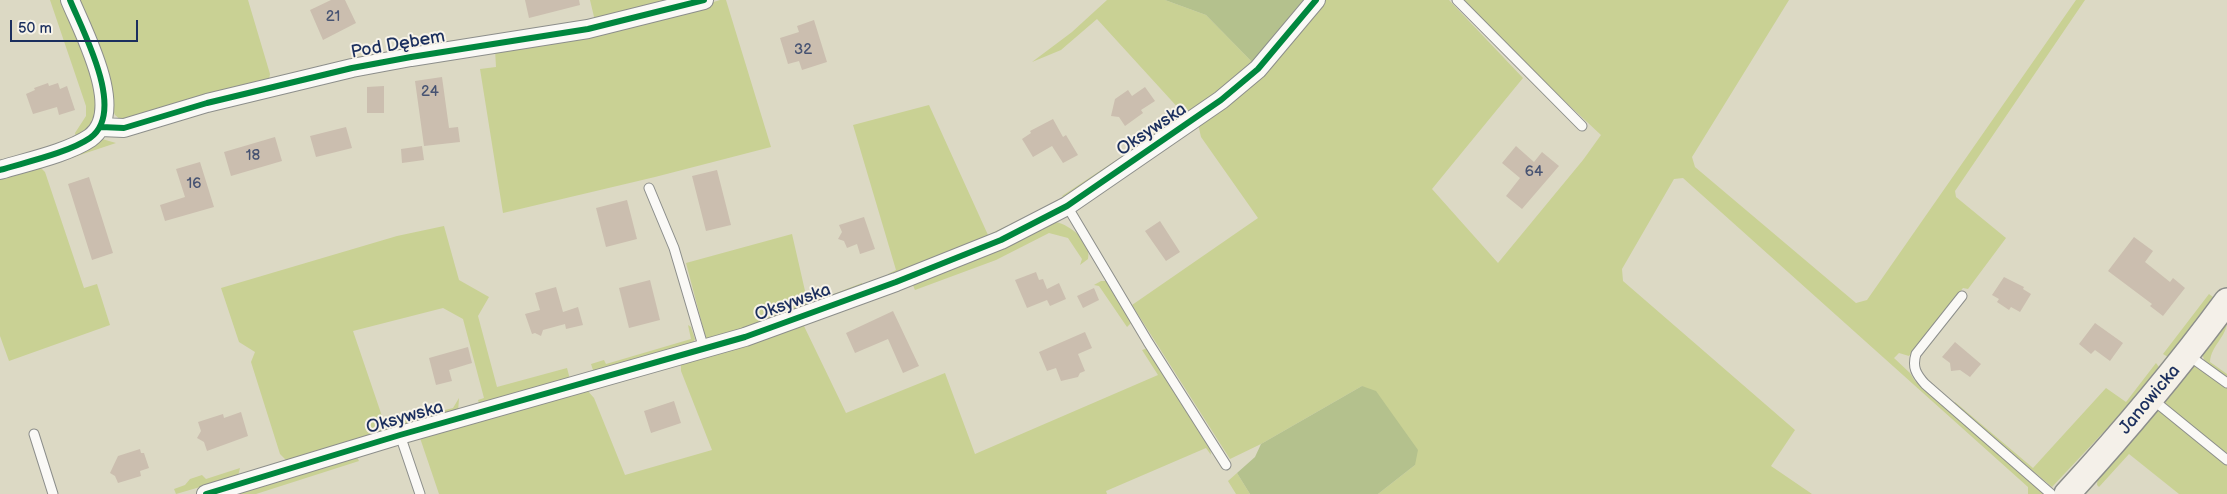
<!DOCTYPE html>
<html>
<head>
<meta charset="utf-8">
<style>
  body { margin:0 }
  #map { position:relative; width:2227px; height:494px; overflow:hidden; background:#dcd9c4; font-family:"Balsamiq Sans",sans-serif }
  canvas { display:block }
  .scale { position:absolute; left:10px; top:20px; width:128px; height:22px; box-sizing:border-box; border:2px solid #1b2f5e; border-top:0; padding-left:6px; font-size:15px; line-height:18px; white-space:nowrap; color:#1b2f5e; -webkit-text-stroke:4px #f7f3e8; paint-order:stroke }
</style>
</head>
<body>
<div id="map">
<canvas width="2227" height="494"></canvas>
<div class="scale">50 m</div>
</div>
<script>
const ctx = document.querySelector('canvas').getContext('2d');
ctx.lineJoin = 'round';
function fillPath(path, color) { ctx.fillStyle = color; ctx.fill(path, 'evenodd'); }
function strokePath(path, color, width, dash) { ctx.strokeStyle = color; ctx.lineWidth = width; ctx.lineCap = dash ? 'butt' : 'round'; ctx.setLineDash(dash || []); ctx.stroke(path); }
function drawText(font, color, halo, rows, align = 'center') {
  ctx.font = font + ' "Balsamiq Sans",sans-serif'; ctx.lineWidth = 4; ctx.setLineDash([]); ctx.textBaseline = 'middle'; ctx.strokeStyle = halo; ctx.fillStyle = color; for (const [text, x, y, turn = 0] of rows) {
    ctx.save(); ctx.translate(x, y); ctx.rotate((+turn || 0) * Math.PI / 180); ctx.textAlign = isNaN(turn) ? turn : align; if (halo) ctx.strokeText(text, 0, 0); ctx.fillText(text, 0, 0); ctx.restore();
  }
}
fillPath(new Path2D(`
  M50,0H64L100,97L91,127L76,138L75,133L86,116V106Z
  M76,0H248L270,74L269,80L121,120L115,115L111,106Z
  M590,0H676L595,21Z
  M720,0H726L771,147L655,177L503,213L480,69L496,67L495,49L682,12Z
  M1107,0H1165L1206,15L1255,65L1176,127L1166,122L1181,111L1097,19L1061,50L1032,62L1072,32Z
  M1323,0H1449L1523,78L1432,189L1498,263L1583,160L1601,135L1544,82L1463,0H1789L1692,157L1695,167L1856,303L1867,300L2076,0H2085L1955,191L1956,197L2006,238L1968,289L1963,288L1909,356L1899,353L1894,358L1910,373L1915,381L2044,494H2028V487L1683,178L1674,179L1622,269L1623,281L1795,430L1771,466L1812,494H1378L1415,465L1362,386L1261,444L1230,459L1132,305L1258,218L1201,137L1198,124Z
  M929,105L988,235L1050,205V209L893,279L888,274L896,270L853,125Z
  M1154,135L1155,142L1066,201L1062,196Z
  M102,139L116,143L56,163L59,157Z
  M38,165L45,172L84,288L97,284L110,325L9,361L0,336V177Z
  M1056,222C1070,225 1092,242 1088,259L1080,265L1082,259L1068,238L1049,233L996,260L915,290L911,281L1048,223Z
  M444,226L459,280L489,297L478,316L497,387L567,368L571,383L480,407L478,400L484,398L463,319L443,308L353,331L385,425L453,408L459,398L458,413L287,461L280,454L251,362L255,352L239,342L221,288L397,236Z
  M792,234L808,304L862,283V288L710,342L706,339L686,263Z
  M1101,281H1107L1132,322L1127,327L1099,286L1094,285Z
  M2209,294L2213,297L2168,357L2163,354Z
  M2227,321C2227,337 2211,345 2210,362L2227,374V379L2205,363L2202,353Z
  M803,324L846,413L945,373L975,454L1158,375L1142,350L1148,348L1210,447L1211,455L1206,448L1106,491L1107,494H439L419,435L587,390L594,398L625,475L712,450L681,371V365L687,360Z
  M688,325L691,327L695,339L693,343L595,376L591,364L604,360L606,364L691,339Z
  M2156,363L2159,367L2129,405L2052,487L1955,406V402L2033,468L2106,388L2126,402Z
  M2194,365L2199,367L2227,388V455L2166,404L2165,400L2191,366Z
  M2158,411L2162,412L2227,465V494H2179L2129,454L2099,487L2097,485L2098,474L2153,412Z
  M355,453L359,461L256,494H241L239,488Z
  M240,468L238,476L176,494L174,489L185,485L190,479L202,475L206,479Z
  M1237,473L1250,494H1236L1228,481Z`), '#c9d194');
fillPath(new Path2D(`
  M1165,0H1310L1255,65L1206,15Z
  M1362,386L1376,391L1418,450L1415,465L1378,494H1250L1237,473L1255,457L1261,444Z`), '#b4c18d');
fillPath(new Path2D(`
  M331,0H345L356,23L323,40L310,10Z
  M525,0H579L580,5L529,18Z
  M814,20L827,62L802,70L799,61L788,64L780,38L799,32L797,26Z
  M442,77L449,128L458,127L460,142L424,146L415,81Z
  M48,83L49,86L58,83L60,89L67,86L75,110L59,115L57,107L33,114L26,94L35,90L34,88Z
  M384,86V113H367V87Z
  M1145,87L1155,101L1141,110L1143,113L1125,126L1119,117L1111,116L1115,99L1128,90L1132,96Z
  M1053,119L1063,137L1066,135L1078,155L1063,163L1052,146L1033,157L1022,139L1031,133L1030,131Z
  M346,127L352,148L316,157L310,136Z
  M275,137L282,161L231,176L224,152Z
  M422,146L424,160L402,163L401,149Z
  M1516,146L1534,162L1542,152L1559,166L1522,209L1506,196L1520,178L1502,163Z
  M200,162L214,207L165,221L160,205L185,197L176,169Z
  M717,170L731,225L706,231L692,176Z
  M89,177L113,253L92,260L68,184Z
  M627,200L637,239L606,247L596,208Z
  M864,217L875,249L860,254L857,244L847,248L844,241L838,239L842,232L839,225Z
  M1160,221L1180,252L1166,261L1145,231Z
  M2134,237L2153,251L2145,262L2170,282L2173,278L2185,288L2163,316L2150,306L2152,304L2108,271Z
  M1036,272L1039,280L1043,279L1047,289L1059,283L1066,299L1050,306L1047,300L1027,308L1015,280Z
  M2004,277L2024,287L2023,289L2031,294L2020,312L2011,307L2009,310L1997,302L1999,299L1992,295Z
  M650,280L660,320L629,328L619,288Z
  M556,287L563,312L578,307L583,325L566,329L565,324L543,330L541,336L535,333L532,334L525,314L540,310L535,293Z
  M1094,288L1099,300L1083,308L1077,296Z
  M893,311L919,366L903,373L888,339L855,353L846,333Z
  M2095,323L2123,343L2110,361L2095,350L2091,354L2079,344Z
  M1085,332L1092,348L1078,354L1085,371L1080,373L1078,377L1061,381L1056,368L1047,371L1039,352Z
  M1955,342L1981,364L1970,377L1960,370L1951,371L1950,363L1942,357Z
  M468,347L472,363L449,370L452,381L436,385L429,358Z
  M674,401L681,423L651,433L644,411Z
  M241,412L248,436L207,451L204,442L197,438L201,431L198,422L223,414L224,418Z
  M140,449L141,453H144L149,468L140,471L141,476L118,483L115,476L110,473L118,456Z`), '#cbbeaf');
const lane = new Path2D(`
  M1457,0L1582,126
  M649,188L674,248L704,349
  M1067,206L1148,342L1226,465
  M1962,296L1916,354C1912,367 1916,374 1925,384L2051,494
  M2188,355L2227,383
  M2152,399L2227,460
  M34,434L53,494
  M400,435L420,494`);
const street = new Path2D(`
  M101,127L124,128L207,103L352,68L411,57L588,29L704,0
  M0,170C26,162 68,153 90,138C127,112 83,32 70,0
  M206,494L400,435L745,337L896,282L1001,240L1067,206L1221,100L1258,69L1316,0`);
const secondary = new Path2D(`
  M2067,494C2124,432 2177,369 2227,301`);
strokePath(lane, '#8c8e8b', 11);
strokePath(street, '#8c8e8b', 20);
strokePath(secondary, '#8c8e8b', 28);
strokePath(lane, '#faf9f6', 9);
strokePath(street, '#faf9f6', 18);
strokePath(secondary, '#f4f0e9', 25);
strokePath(new Path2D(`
  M101,127L124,128L207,103L352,68L411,57L588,29L704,0
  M0,170C26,162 68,153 90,138C127,112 83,32 70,0
  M206,494L400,435L745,337L896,282L1001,240L1067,206L1221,100L1258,69L1316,0`), '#00873e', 6);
drawText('15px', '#475372', null, [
  ["21",333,17],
  ["32",803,50],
  ["24",430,92],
  ["18",253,156],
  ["64",1534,172],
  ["16",194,184]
]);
drawText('18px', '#1b2f5e', '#f7f3e8', [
  ["Pod Dębem",398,45,-10],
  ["Oksywska",1152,130,-34],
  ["Oksywska",793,303,-20],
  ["Janowicka",2150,400,-50],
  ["Oksywska",405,418,-16]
]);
</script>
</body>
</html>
